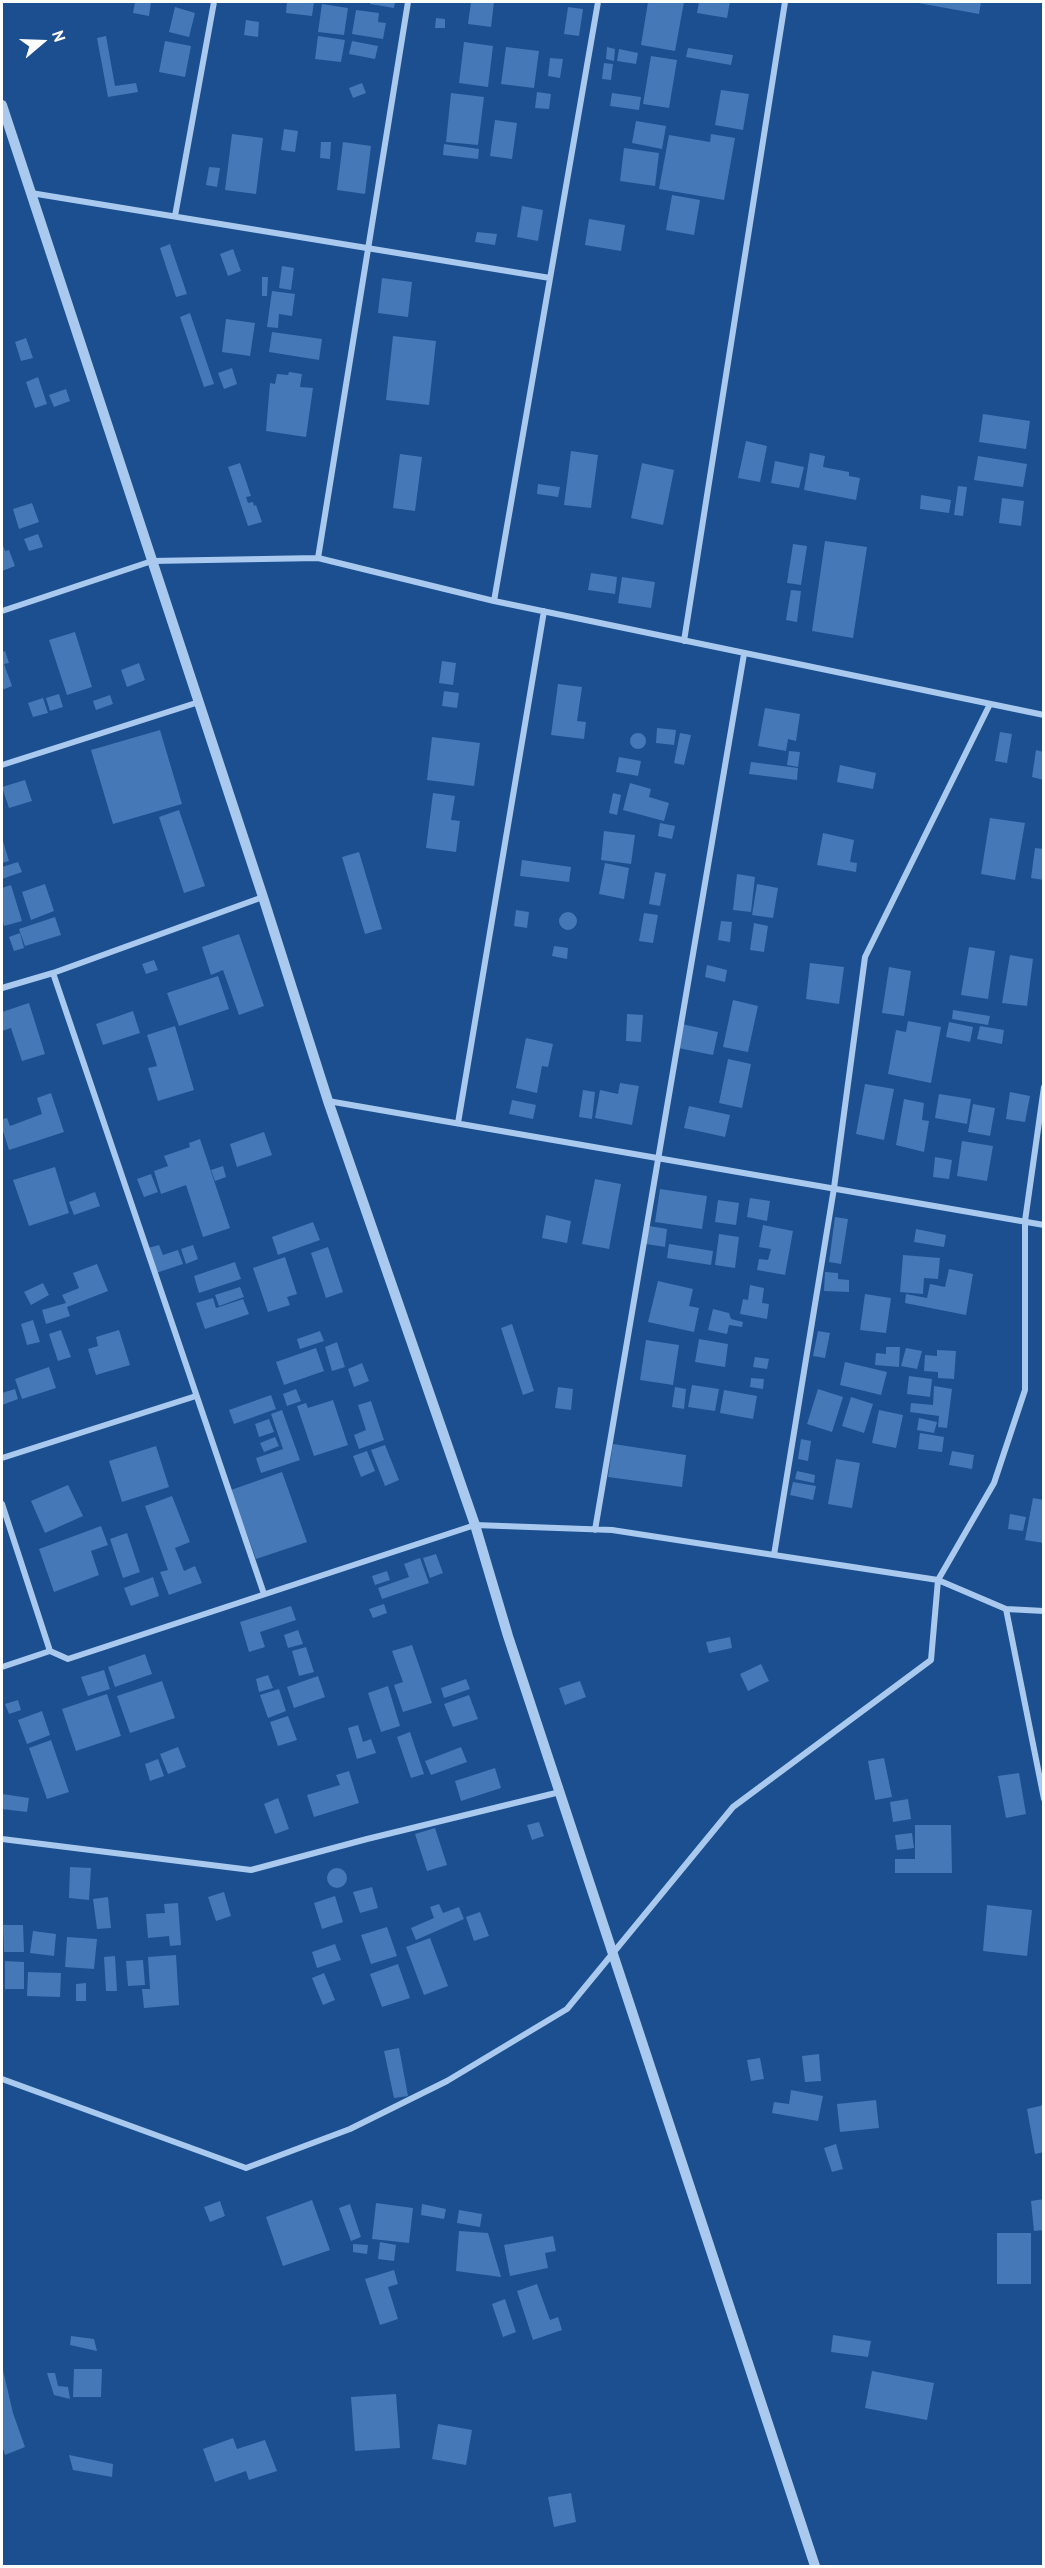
<!DOCTYPE html>
<html>
<head>
<meta charset="utf-8">
<style>
  body { margin:0 }
  #map { position:relative; width:1045px; height:2568px; overflow:hidden; background:#1b4f8f; font-family:"PT Sans",sans-serif }
  canvas { display:block }
  .frame { position:absolute; inset:0; border:3px solid #fff; pointer-events:none }
  .north { position:absolute; left:12px; top:12px; width:60px; height:60px; -webkit-text-stroke:4px #1b4f8f; paint-order:stroke; rotate:71deg; font-size:16px; font-weight:700; line-height:24px; text-align:center; color:#fff }
  .north::after { content:''; display:block; margin:auto; width:21px; height:27px; background:#fff; clip-path:polygon(50% 0,100% 100%,50% 72%,0 100%) }
</style>
</head>
<body>
<div id="map">
<canvas width="1045" height="2568"></canvas>
<div class="frame"></div>
<div class="north">N</div>
</div>
<script>
const ctx = document.querySelector('canvas').getContext('2d');
ctx.lineJoin = 'round';
function fillPath(path, color) { ctx.fillStyle = color; ctx.fill(path, 'evenodd'); }
function strokePath(path, color, width, dash) { ctx.strokeStyle = color; ctx.lineWidth = width; ctx.lineCap = dash ? 'butt' : 'round'; ctx.setLineDash(dash || []); ctx.stroke(path); }
fillPath(new Path2D(`
  M135,2H151L149,16L133,13Z
  M287,2H314L312,16L286,13Z
  M370,2H395L394,8L370,4Z
  M471,2H494L491,27L468,24Z
  M648,2H684L675,51L641,45Z
  M699,2H730L727,18L697,13Z
  M913,2H981L979,14Z
  M322,4L348,8L344,35L318,32Z
  M175,7L195,13L189,37L169,32Z
  M568,7L583,9L579,36L564,34Z
  M356,10L379,13L378,22L386,23L383,39L352,34Z
  M436,18L445,19V28H435Z
  M246,20L259,22L258,37L244,35Z
  M106,36L115,86L136,83L138,92L108,97L97,38Z
  M318,36L345,40L341,62L315,59Z
  M165,41L191,46L185,77L159,72Z
  M352,41L378,46L375,59L349,54Z
  M464,42L493,46L488,87L459,83Z
  M506,47L539,51L534,88L501,84Z
  M607,47L615,49L614,61L606,59Z
  M688,48L733,55L731,65L686,57Z
  M619,49L638,53L636,64L617,61Z
  M651,56L677,60L669,108L643,104Z
  M550,58L563,59L560,78L548,76Z
  M604,63L613,64L611,80L602,79Z
  M362,83L366,93L353,98L349,88Z
  M721,90L749,94L743,130L715,125Z
  M537,92L551,94L549,109L535,108Z
  M451,93L484,97L478,145L446,142Z
  M612,93L641,97L639,110L610,106Z
  M495,120L517,123L512,159L490,156Z
  M636,121L666,126L662,149L632,143Z
  M284,129L298,131L295,152L281,150Z
  M232,134L263,138L256,194L225,190Z
  M711,134L735,138L724,200L659,189L669,135L710,142Z
  M321,142H331L330,159L320,158Z
  M343,142L371,146L365,194L337,190Z
  M444,144L479,149L478,159L443,155Z
  M624,148L659,153L655,186L620,181Z
  M209,167L220,168L217,187L206,185Z
  M672,195L700,200L694,235L666,230Z
  M522,206L543,210L538,241L517,237Z
  M589,219L625,225L621,251L585,245Z
  M477,232L497,234L495,245L475,242Z
  M170,244L187,294L176,297L160,248Z
  M233,249L241,271L228,276L220,254Z
  M282,266L294,268L291,290L279,288Z
  M262,277H268L267,296H262Z
  M382,278L412,282L408,317L378,313Z
  M272,291L295,294L292,316L279,314L278,328L267,327Z
  M190,313L214,384L204,387L180,317Z
  M226,319L255,323L250,356L222,352Z
  M272,332L322,339L319,360L269,352Z
  M393,336L436,341L429,405L386,400Z
  M26,338L33,358L21,361L15,342Z
  M232,368L237,384L224,389L218,373Z
  M289,372L302,374L300,387L313,388L306,437L266,431L270,383L275,384L277,374L288,375Z
  M38,377L47,404L35,408L26,382Z
  M66,389L70,401L54,407L49,395Z
  M983,414L1030,421L1026,449L979,442Z
  M746,441L767,446L760,482L738,478Z
  M571,451L598,455L591,508L564,505Z
  M810,453L825,456L823,467L849,472V476L860,478L856,500L804,490Z
  M400,454L422,457L415,511L393,508Z
  M978,456L1027,464L1023,487L974,480Z
  M775,461L804,467L799,488L771,483Z
  M240,463L251,496L246,497L248,503L253,502L254,506L256,505L262,522L248,526L228,467Z
  M642,463L674,470L663,525L631,518Z
  M538,484L560,487L558,497L537,494Z
  M958,486L967,487L963,516L954,515Z
  M921,495L951,500L949,513L920,509Z
  M1002,498L1024,501L1021,526L999,523Z
  M32,503L39,522L19,529L13,509Z
  M38,534L43,547L29,551L24,539Z
  M825,541L867,547L853,638L812,631Z
  M2,542L5,551L9,550L15,566L2,571Z
  M793,544L807,546L801,585L787,583Z
  M591,573L617,577L615,594L588,590Z
  M622,577L655,582L651,608L618,603Z
  M791,590L801,591L797,622L786,620Z
  M75,632L92,687L67,695L49,640Z
  M5,651L9,663L4,664L12,686L2,690V652Z
  M442,661L456,663L453,685L439,683Z
  M139,663L145,680L127,687L121,670Z
  M558,684L582,687L577,721L586,722L584,739L551,735Z
  M444,691L459,693L457,708L442,706Z
  M59,694L63,707L50,711L46,698Z
  M110,695L113,704L96,710L93,701Z
  M43,698L48,713L33,717L28,703Z
  M765,708L800,714L796,741L788,739L786,751L758,746Z
  M657,728L676,730L674,745L656,743Z
  M160,730L182,804L113,824L91,750Z
  M1000,732L1012,734L1007,763L995,761Z
  M630 741a8 8 0 1 1 16 0a8 8 0 1 1-16 0Z
  M680,733L691,735L684,765L674,763Z
  M432,737L480,743L474,786L427,780Z
  M1036,750L1044,752V780L1032,777Z
  M789,751L800,752L798,767L787,765Z
  M619,757L641,761L638,776L616,772Z
  M751,762L798,768L797,780L749,774Z
  M840,765L876,773L873,789L837,782Z
  M25,780L32,801L9,808L2,787Z
  M630,783L651,789L649,797L669,803L664,821L623,810Z
  M433,793L455,796L451,820L460,821L456,852L426,848Z
  M613,793L621,795L617,815L609,813Z
  M179,810L205,886L184,893L159,817Z
  M990,818L1025,823L1015,880L981,874Z
  M660,823L675,826L672,839L658,836Z
  M604,831L635,835L631,864L601,860Z
  M823,833L854,840L850,862L857,863L856,872L817,865Z
  M2,838L9,861L2,863Z
  M1035,848L1044,849V880L1031,878Z
  M359,852L382,929L365,934L342,857Z
  M522,860L571,867L569,882L520,876Z
  M18,862L22,872L2,879V867Z
  M605,863L629,868L624,899L599,894Z
  M655,872L666,874L660,906L649,904Z
  M737,874L755,877L751,912L733,910Z
  M45,884L54,911L31,920L22,892Z
  M757,884L778,888L773,918L752,915Z
  M11,885L22,921L4,926L2,917V888Z
  M516,910L529,912L527,928L514,926Z
  M559 921a9 9 0 1 1 18 0a9 9 0 1 1-18 0Z
  M644,913L658,915L653,943L639,941Z
  M55,917L61,935L25,946L19,929Z
  M721,921L732,922L730,942L718,940Z
  M754,923L768,926L764,952L750,950Z
  M20,933L24,948L14,951L9,937Z
  M239,934L264,1006L239,1015L223,970L211,975L202,947Z
  M554,946L568,948L567,959L552,956Z
  M969,947L995,951L988,999L961,995Z
  M1010,955L1033,959L1027,1006L1002,1003Z
  M154,960L158,970L146,974L142,964Z
  M810,963L844,967L839,1004L806,999Z
  M707,965L727,970L725,982L705,977Z
  M889,967L911,971L904,1016L882,1013Z
  M218,976L229,1009L179,1026L167,993Z
  M733,1000L758,1006L748,1052L723,1047Z
  M29,1003L45,1054L22,1061L11,1028L2,1031V1012Z
  M953,1010L990,1016L988,1025L952,1019Z
  M133,1011L140,1033L103,1045L96,1024Z
  M627,1014L643,1015L641,1042L626,1041Z
  M908,1021L941,1027L931,1083L888,1074L896,1030L906,1032Z
  M949,1022L973,1027L970,1042L946,1037Z
  M682,1024L718,1032L713,1055L678,1048Z
  M175,1026L194,1090L158,1101L148,1068L157,1066L147,1035Z
  M980,1026L1004,1030L1002,1044L977,1039Z
  M526,1038L553,1044L548,1067L542,1066L537,1093L516,1088Z
  M728,1059L751,1064L742,1108L719,1103Z
  M620,1083L639,1086L632,1125L595,1118L600,1090L618,1094Z
  M865,1084L894,1089L884,1140L856,1134Z
  M583,1090L595,1092L592,1119L579,1117Z
  M1010,1092L1030,1096L1025,1122L1006,1119Z
  M51,1093L64,1132L9,1150L2,1128V1119L7,1118L10,1126L42,1114L37,1098Z
  M939,1094L971,1099L967,1124L935,1118Z
  M904,1099L924,1103L922,1120L929,1121L924,1152L896,1145Z
  M512,1100L536,1105L533,1119L509,1114Z
  M973,1104L995,1108L990,1136L968,1132Z
  M689,1106L730,1115L725,1137L684,1128Z
  M264,1132L272,1155L237,1167L230,1144Z
  M200,1139L230,1228L203,1237L186,1185L161,1194L154,1171L168,1166L164,1156L190,1147L189,1143Z
  M962,1141L993,1146L987,1181L957,1176Z
  M935,1157L952,1160L949,1179L933,1177Z
  M223,1166L226,1177L215,1181L211,1170Z
  M55,1167L69,1213L29,1226L13,1180Z
  M151,1174L158,1192L144,1197L137,1179Z
  M595,1179L621,1184L609,1249L582,1244Z
  M660,1189L707,1196L702,1229L655,1222Z
  M95,1192L100,1206L74,1215L69,1202Z
  M750,1198L770,1201L767,1221L747,1217Z
  M718,1200L739,1203L736,1225L715,1222Z
  M546,1215L571,1221L567,1243L542,1238Z
  M835,1217L848,1219L841,1264L829,1262Z
  M313,1222L320,1240L278,1255L272,1237Z
  M763,1225L793,1231L785,1275L757,1270L759,1259L768,1260L771,1249L759,1247Z
  M649,1226L667,1229L665,1247L646,1244Z
  M916,1229L946,1235L944,1247L914,1242Z
  M719,1234L739,1237L735,1268L715,1265Z
  M669,1244L713,1251L711,1265L667,1258Z
  M159,1245L163,1255L178,1250L183,1264L156,1273L148,1248Z
  M193,1245L198,1259L186,1264L181,1249Z
  M328,1247L343,1292L326,1298L311,1253Z
  M903,1255L940,1258L938,1279L924,1278L923,1294L900,1292Z
  M285,1257L297,1294L287,1297L290,1305L268,1312L253,1268Z
  M235,1262L241,1279L199,1293L194,1276Z
  M97,1264L108,1291L67,1307L70,1316L46,1324L42,1310L66,1303L62,1295L79,1288L73,1273Z
  M949,1269L973,1274L966,1315L905,1303L906,1294L927,1298L930,1284L945,1287Z
  M825,1272L838,1273V1279L849,1280V1292L824,1291Z
  M658,1281L693,1289L689,1306L699,1308L694,1332L648,1322Z
  M43,1283L49,1295L31,1305L24,1292Z
  M750,1285L764,1288L762,1303L769,1304L767,1319L740,1314L743,1299L748,1300Z
  M240,1287L244,1297L219,1306L215,1295Z
  M865,1294L891,1298L886,1333L860,1330Z
  M213,1298L216,1308L243,1299L249,1314L205,1329L196,1303Z
  M713,1309L729,1313L731,1319L743,1322L742,1327L729,1325L727,1334L708,1330Z
  M33,1320L40,1342L27,1345L21,1324Z
  M512,1324L534,1391L523,1395L501,1328Z
  M61,1330L71,1357L58,1361L49,1334Z
  M119,1330L130,1365L96,1375L88,1349L98,1346L96,1337Z
  M320,1331L324,1341L300,1349L297,1339Z
  M818,1331L830,1333L825,1358L813,1356Z
  M699,1339L728,1344L725,1367L695,1362Z
  M646,1340L679,1345L673,1385L640,1380Z
  M337,1342L345,1367L332,1371L325,1347Z
  M886,1347H900L899,1367L875,1365L876,1353L886,1354Z
  M316,1348L324,1371L284,1385L276,1362Z
  M906,1348L922,1351L917,1369L901,1366Z
  M937,1350L956,1351L954,1379L938,1378V1372L924,1371L925,1355L937,1356Z
  M755,1357L769,1359L767,1369L753,1367Z
  M845,1362L887,1372L881,1395L840,1385Z
  M362,1363L369,1381L354,1387L348,1369Z
  M49,1367L56,1388L22,1399L15,1379Z
  M909,1376L932,1379L930,1397L907,1394Z
  M751,1378L764,1379L763,1389L750,1387Z
  M692,1385L719,1389L715,1411L688,1407Z
  M934,1386L952,1389L947,1428L938,1427L939,1416L910,1412L911,1403L933,1405Z
  M558,1387L573,1389L571,1410L555,1408Z
  M675,1387L686,1389L684,1409L672,1407Z
  M15,1389L18,1399L2,1405V1393Z
  M296,1389L301,1401L287,1406L283,1394Z
  M818,1389L843,1397L832,1432L807,1424Z
  M724,1390L757,1396L753,1419L720,1413Z
  M271,1395L276,1409L234,1424L229,1410Z
  M851,1397L873,1404L864,1433L842,1426Z
  M333,1400L348,1445L314,1456L297,1406L306,1403L308,1408Z
  M371,1401L384,1440L359,1449L354,1435L366,1430L358,1405Z
  M282,1410L300,1460L261,1473L256,1458L283,1449L271,1414Z
  M879,1410L903,1415L896,1448L872,1443Z
  M919,1418L937,1422L934,1433L917,1430Z
  M269,1419L274,1432L259,1437L255,1424Z
  M920,1433L944,1437L942,1452L918,1449Z
  M275,1437L279,1446L264,1452L260,1443Z
  M801,1439L811,1441L808,1461L798,1459Z
  M613,1444L686,1455L682,1487L608,1477Z
  M385,1445L399,1480L385,1486L371,1450Z
  M156,1446L169,1487L122,1502L109,1461Z
  M367,1451L375,1471L361,1477L353,1456Z
  M952,1451L974,1455L972,1469L949,1465Z
  M836,1459L860,1463L852,1508L828,1504Z
  M797,1471L815,1475L814,1483L795,1479Z
  M282,1472L307,1542L256,1559L231,1490Z
  M793,1482L816,1486L813,1500L790,1495Z
  M68,1485L83,1516L45,1533L31,1501Z
  M172,1496L190,1542L175,1548L184,1571L195,1566L202,1583L169,1595L160,1572L168,1570L145,1506Z
  M1033,1498L1044,1500V1543L1025,1540Z
  M1010,1514L1026,1517L1023,1531L1008,1529Z
  M101,1526L108,1545L91,1551L99,1575L54,1592L39,1549Z
  M127,1533L140,1572L123,1578L110,1539Z
  M436,1554L443,1573L430,1578L423,1558Z
  M420,1558L429,1583L382,1599L378,1588L409,1577L404,1564Z
  M387,1571L390,1580L375,1585L372,1576Z
  M153,1577L159,1596L131,1606L124,1588Z
  M384,1604L387,1613L373,1618L369,1609Z
  M291,1606L296,1620L260,1632L265,1647L249,1652L240,1622Z
  M298,1630L303,1644L288,1648L284,1635Z
  M730,1637L732,1648L709,1653L706,1642Z
  M412,1645L432,1703L403,1712L394,1685L403,1682L392,1651Z
  M306,1647L314,1672L299,1676L292,1651Z
  M145,1654L152,1674L115,1687L108,1667Z
  M761,1664L769,1681L748,1691L740,1674Z
  M104,1670L110,1689L88,1696L81,1677Z
  M268,1675L273,1688L259,1692L256,1679Z
  M318,1676L325,1697L294,1708L287,1687Z
  M466,1679L470,1689L444,1698L441,1688Z
  M162,1681L175,1718L130,1733L117,1696Z
  M580,1681L586,1697L565,1705L559,1688Z
  M388,1686L400,1726L381,1732L368,1693Z
  M279,1689L286,1711L268,1718L260,1695Z
  M107,1694L121,1736L76,1751L62,1709Z
  M469,1695L478,1719L453,1727L444,1704Z
  M18,1700L21,1710L9,1714L5,1704Z
  M42,1711L50,1735L27,1744L18,1720Z
  M288,1716L297,1740L278,1746L270,1722Z
  M358,1725L363,1742L371,1739L376,1753L357,1759L348,1728Z
  M410,1732L424,1774L411,1778L397,1737Z
  M51,1740L69,1792L47,1799L29,1748Z
  M178,1747L186,1767L168,1774L160,1754Z
  M461,1747L467,1762L431,1775L425,1761Z
  M884,1758L892,1797L875,1800L868,1761Z
  M158,1759L164,1776L150,1781L145,1764Z
  M495,1768L501,1788L461,1801L455,1781Z
  M349,1771L359,1803L314,1817L307,1795L340,1785L336,1775Z
  M1019,1773L1026,1814L1006,1818L998,1776Z
  M2,1794L29,1798L27,1812L2,1809Z
  M278,1798L289,1829L275,1834L264,1804Z
  M908,1799L911,1819L893,1822L890,1802Z
  M539,1822L544,1836L532,1840L527,1825Z
  M915,1825H951L952,1873H895V1859H915Z
  M435,1828L447,1865L427,1871L415,1834Z
  M912,1833L914,1848L897,1850L895,1835Z
  M70,1867L91,1868L89,1900L69,1898Z
  M327 1878a10 10 0 1 1 20 0a10 10 0 1 1-20 0Z
  M372,1887L378,1908L360,1913L353,1892Z
  M224,1892L231,1916L216,1921L208,1897Z
  M335,1896L343,1922L322,1929L314,1903Z
  M108,1897L111,1928L97,1929L93,1899Z
  M178,1903L181,1945L170,1946L169,1936L148,1938L146,1914L165,1913L164,1904Z
  M439,1904L443,1913L459,1907L464,1919L416,1940L411,1928L434,1918L430,1907Z
  M987,1905L1032,1910L1027,1956L983,1951Z
  M480,1912L489,1936L474,1941L466,1917Z
  M3,1925H23L24,1952H4Z
  M387,1927L397,1956L371,1964L361,1935Z
  M33,1931L56,1934L54,1956L30,1953Z
  M67,1937L97,1939L94,1969L65,1967Z
  M430,1938L448,1986L424,1995L406,1947Z
  M335,1944L341,1960L317,1968L312,1952Z
  M176,1955L179,2005L144,2008L142,1989H150L148,1957Z
  M115,1956L117,1991H106L104,1957Z
  M143,1960L145,1985L128,1986L126,1961Z
  M5,1961L24,1962V1989H5Z
  M398,1964L410,1998L382,2007L370,1974Z
  M28,1972L61,1973L60,1997L27,1996Z
  M324,1973L335,2000L323,2005L312,1978Z
  M86,1983V2001H76V1984Z
  M399,2048L408,2096L394,2098L384,2051Z
  M819,2054L821,2081L805,2082L802,2056Z
  M760,2058L764,2079L751,2081L747,2060Z
  M791,2090L823,2096L818,2121L772,2113L774,2102L789,2104Z
  M876,2100L879,2128L840,2132L837,2104Z
  M1044,2105V2152L1035,2154L1027,2109Z
  M836,2144L843,2169L832,2172L824,2148Z
  M1044,2199V2230L1034,2231L1031,2201Z
  M312,2200L330,2250L283,2266L266,2217Z
  M220,2201L225,2216L210,2222L204,2207Z
  M376,2203L413,2208L409,2243L372,2239Z
  M350,2204L361,2237L351,2241L339,2208Z
  M422,2204L446,2209L444,2219L421,2215Z
  M459,2210L482,2214L480,2227L457,2223Z
  M459,2231L488,2233L501,2277L456,2271Z
  M997,2233H1031V2284H997Z
  M553,2236L556,2251L545,2253L548,2268L510,2276L504,2245Z
  M380,2242L396,2245L394,2261L378,2259Z
  M353,2244L368,2245L367,2254L353,2252Z
  M394,2270L398,2284L388,2287L398,2319L380,2325L365,2279Z
  M537,2284L550,2320L558,2317L562,2330L533,2340L517,2291Z
  M505,2299L516,2332L503,2337L492,2304Z
  M833,2335L871,2341L868,2357L831,2352Z
  M71,2336L94,2339L97,2351L70,2345Z
  M2,2366L13,2413L25,2447L5,2455L2,2445Z
  M74,2369H102L101,2397H73Z
  M872,2371L934,2383L927,2420L865,2408Z
  M47,2373H55L58,2386L68,2387L70,2399L54,2395Z
  M396,2394L400,2448L355,2451L351,2397Z
  M438,2424L472,2430L466,2465L432,2459Z
  M233,2438L237,2449L265,2440L277,2471L249,2480L246,2471L215,2482L203,2449Z
  M69,2455L113,2464L112,2477L73,2470Z
  M571,2493L576,2522L554,2527L548,2497Z`), '#4478b7');
strokePath(new Path2D(`
  M31,193L550,278
  M175,216L214,2
  M318,558L408,2
  M494,601L598,2
  M2,611L152,561L318,558L494,601L1044,715
  M684,641L785,2
  M2,765L199,702
  M53,973L264,1594
  M2,988L53,973L263,897
  M328,1101L1044,1225
  M458,1123L544,611
  M2,1458L196,1396
  M2,1504L50,1651
  M595,1530L744,654
  M774,1555L834,1188L865,957L990,704
  M1006,1609L1044,1799
  M2,1667L50,1651L68,1659L475,1525L612,1530L774,1555L938,1580L1006,1609L1044,1611
  M2,1839L251,1870L367,1839L560,1792
  M2,2079L246,2168L350,2129L447,2081L567,2009L733,1807L931,1660L938,1580L994,1483L1025,1390V1221L1044,1087`), '#a9c9ee', 6);
strokePath(new Path2D(`
  M2,105L263,897L328,1101L475,1525L508,1636L815,2566`), '#a9c9ee', 10);
</script>
</body>
</html>
